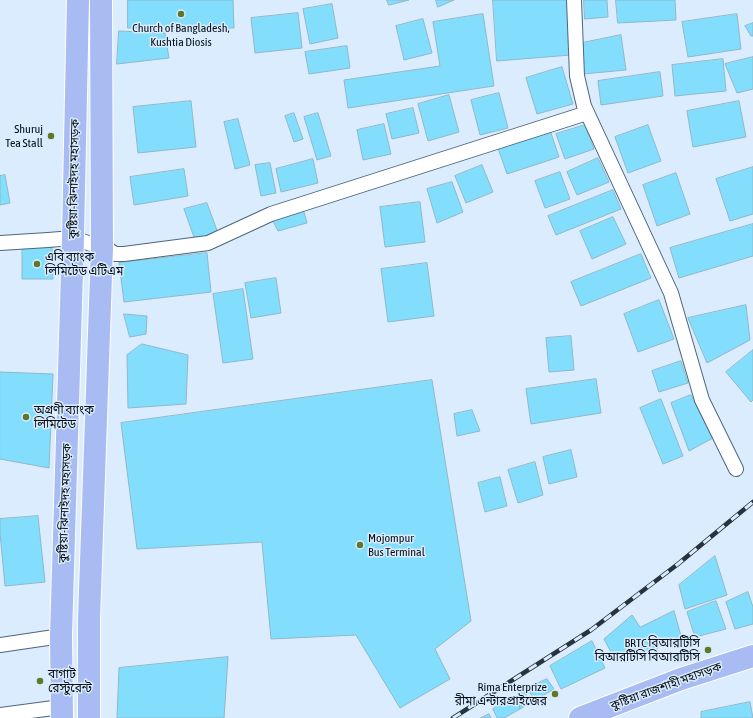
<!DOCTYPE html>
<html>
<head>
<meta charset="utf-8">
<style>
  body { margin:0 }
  canvas { display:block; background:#daecfd }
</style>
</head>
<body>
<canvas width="753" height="718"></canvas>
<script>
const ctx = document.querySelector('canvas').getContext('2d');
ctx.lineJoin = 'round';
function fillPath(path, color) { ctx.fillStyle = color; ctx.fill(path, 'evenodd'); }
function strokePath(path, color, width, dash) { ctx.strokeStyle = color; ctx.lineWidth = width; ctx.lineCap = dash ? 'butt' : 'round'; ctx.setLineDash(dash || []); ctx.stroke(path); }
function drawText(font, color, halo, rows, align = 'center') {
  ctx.font = font + ' "Asap Condensed","Noto Sans Bengali",sans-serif'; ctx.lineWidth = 3; ctx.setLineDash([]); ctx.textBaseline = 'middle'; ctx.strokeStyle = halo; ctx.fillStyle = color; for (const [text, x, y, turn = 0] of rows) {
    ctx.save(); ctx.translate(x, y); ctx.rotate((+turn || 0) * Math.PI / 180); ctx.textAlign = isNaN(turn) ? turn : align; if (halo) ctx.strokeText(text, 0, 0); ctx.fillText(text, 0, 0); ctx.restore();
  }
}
const building = new Path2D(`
  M128,0H233L234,28H128Z
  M387,0H409L389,5Z
  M436,0H454L438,7Z
  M493,0H567L571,55L497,61Z
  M584,0H607L608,17L585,19Z
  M616,0H675L676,20L618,23Z
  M332,4L338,38L310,44L303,9Z
  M298,13L302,48L255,53L251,18Z
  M483,14L494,86L348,108L344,80L440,66L433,22Z
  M737,14L741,49L688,57L682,22Z
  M423,19L432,53L404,60L396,26Z
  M753,23V36H751L745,26Z
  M119,31L165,33L169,58L117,64Z
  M621,35L626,70L583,74L582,43Z
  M347,46L350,68L309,74L305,52Z
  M753,57V89L737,93L725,64Z
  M723,59L726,91L675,96L672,65Z
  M562,67L573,104L537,114L526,78Z
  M660,72L663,96L601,105L598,81Z
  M499,93L508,128L480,135L471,100Z
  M449,95L459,132L428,141L418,104Z
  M191,101L196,147L138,153L133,107Z
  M739,101L746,137L693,147L687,111Z
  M413,108L419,133L392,139L386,114Z
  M294,113L303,139L294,142L285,116Z
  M318,113L331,156L317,160L304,117Z
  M238,119L250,165L235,169L224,122Z
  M384,124L391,154L363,160L357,130Z
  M585,125L594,149L565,159L556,134Z
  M648,125L661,161L628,173L615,137Z
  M550,130L559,157L507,174L498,148Z
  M598,158L609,182L577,195L567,172Z
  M313,159L318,183L281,192L276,169Z
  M270,163L276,193L261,196L255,165Z
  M482,165L493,192L466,203L455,176Z
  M753,167V214L730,221L716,179Z
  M184,169L188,196L134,205L130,177Z
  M560,172L570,199L545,208L535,181Z
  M676,173L690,214L657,226L643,185Z
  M5,175L10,203L0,205V176Z
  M452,182L463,212L437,223L427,189Z
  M613,190L621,209L556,235L548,216Z
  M420,202L425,242L385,247L380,207Z
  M207,203L218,233L195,240L184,209Z
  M304,212L307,223L278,231L272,219Z
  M613,217L626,244L592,259L580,231Z
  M753,224V256L679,278L670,248Z
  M52,247L53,279H22V249Z
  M207,253L211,292L124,302L119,263Z
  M641,254L651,278L581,306L571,282Z
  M427,263L434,316L388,322L381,269Z
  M276,278L281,313L251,318L245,283Z
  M243,289L253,359L223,363L213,294Z
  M659,300L674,339L638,352L624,314Z
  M746,305L750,340L707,363L688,318Z
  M124,314L147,316L146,334L130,337Z
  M571,336L574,370L549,372L546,338Z
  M142,344L188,355L186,404L128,408L127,355Z
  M753,350V400L751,402L726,372Z
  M681,361L688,383L659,392L652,371Z
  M0,372L53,374L49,468L0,459Z
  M596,379L601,413L531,424L526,389Z
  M432,380L471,621L435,649L450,679L400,708L356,635L271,639L262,542L137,549L121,423Z
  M691,395L713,438L689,451L671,403Z
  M661,399L683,456L663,464L640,408Z
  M472,410L480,431L457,436L454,414Z
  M571,450L577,477L549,484L543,457Z
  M535,462L543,495L518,503L508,470Z
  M500,477L507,506L485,512L478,483Z
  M38,516L45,582L5,586L0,533V519Z
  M715,556L727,595L685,609L679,585Z
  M748,592L753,607V624L735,629L726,602Z
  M716,601L726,629L695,637L687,612Z
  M674,611L681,636L658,645L657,652L638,658L635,650L616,662L604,639L632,615L640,627Z
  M592,641L605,668L561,689L550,666Z
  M228,657L224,718H117L119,668Z
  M547,679L554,689L534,701L528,688Z
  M524,691L530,703L520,709L518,694Z
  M514,696L520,709L504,718H497L493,709Z
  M750,702L753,718H701V712Z
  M489,714L491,718H481Z`);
fillPath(building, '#83defd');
strokePath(building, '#8fb9c8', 1);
const minor = new Path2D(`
  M574,0L577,76L584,106L671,293L702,400L736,469
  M0,243L48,240L73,238L109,250L115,254H124L208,243L271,214L587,113
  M0,645L61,636
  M0,715L61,707`);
const trunk = new Path2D(`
  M62,718L61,636L73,238L78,0
  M89,718V619L102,247L101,0
  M580,718L681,679L753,656`);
strokePath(minor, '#4b667e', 16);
strokePath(trunk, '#fff', 24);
strokePath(minor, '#fff', 14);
strokePath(trunk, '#a8bbf2', 22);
const rail = new Path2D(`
  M453,718L591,630L678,564L753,502`);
strokePath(rail, '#28333d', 4.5);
strokePath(rail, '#daecfd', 3, [9]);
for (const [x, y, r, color] of [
  [181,14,4,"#5f7729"],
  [51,136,4,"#5f7729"],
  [37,264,4,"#5f7729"],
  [26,417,4,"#5f7729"],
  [360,545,4,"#5f7729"],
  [708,650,4,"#5f7729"],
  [40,681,4,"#5f7729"],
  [555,694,4,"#5f7729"]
]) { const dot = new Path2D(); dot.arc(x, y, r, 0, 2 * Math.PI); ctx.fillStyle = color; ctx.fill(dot); strokePath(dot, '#daecfd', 1.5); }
drawText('12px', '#050e17', '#daecfd', [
  ["Church of Bangladesh,",181,28,"center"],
  ["Kushtia Diosis",181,42,"center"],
  ["Shuruj",43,129,"right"],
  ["Tea Stall",43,143,"right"],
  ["এবি ব্যাংক",45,257],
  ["লিমিটেড এটিএম",45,271],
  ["অগ্রণী ব্যাংক",34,410],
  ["লিমিটেড",34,424],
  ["Mojompur",368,538],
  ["Bus Terminal",368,552],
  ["BRTC বিআরটিসি",700,643,"right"],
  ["বিআরটিসি বিআরটিসি",700,657,"right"],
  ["বাগাট",48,674],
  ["রেস্টুরেন্ট",48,688],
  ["Rima Enterprize",547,687,"right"],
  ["রীমা এন্টারপ্রাইজের",547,701,"right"]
], 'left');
drawText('12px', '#050e17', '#daecfd', [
  ["কুষ্টিয়া-ঝিনাইদহ মহাসড়ক",74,179,-89],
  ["কুষ্টিয়া-ঝিনাইদহ মহাসড়ক",65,503,-88],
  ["কুষ্টিয়া রাজশাহী মহাসড়ক",666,686,-20]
]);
</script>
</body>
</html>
